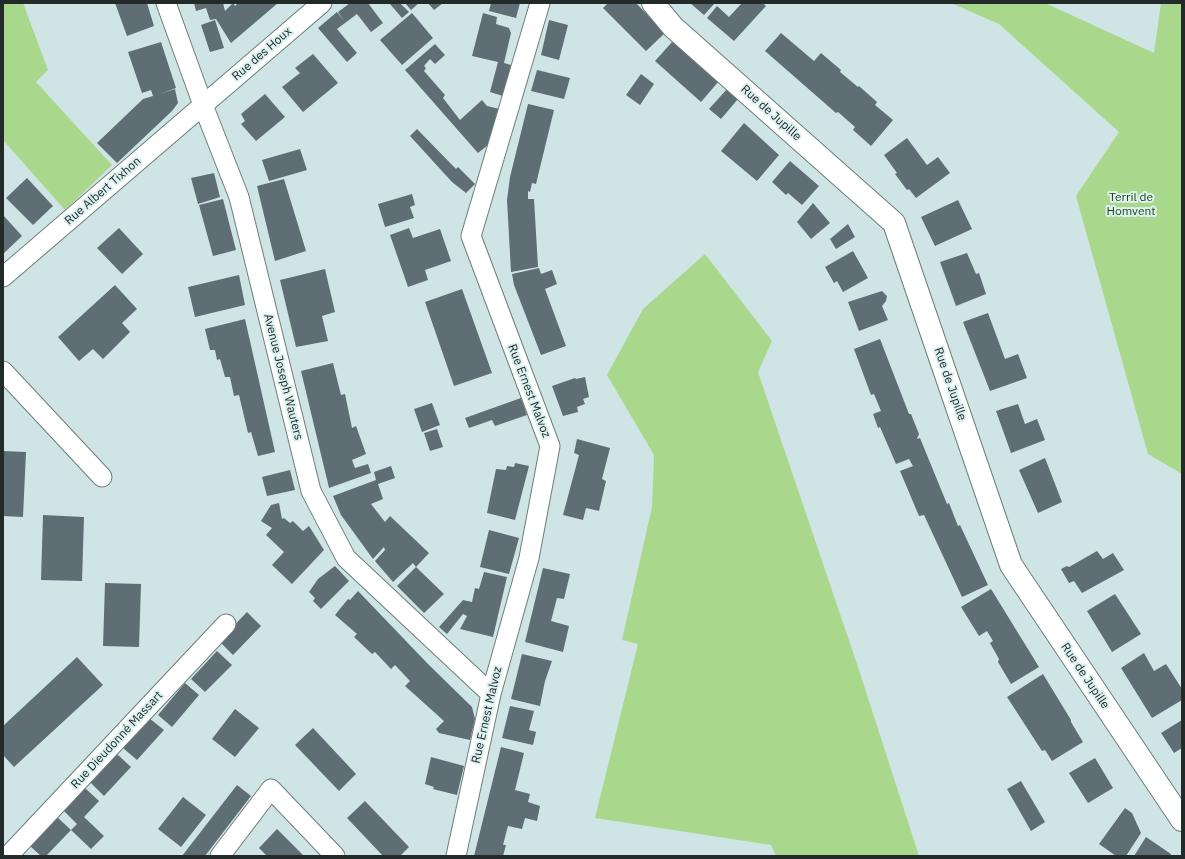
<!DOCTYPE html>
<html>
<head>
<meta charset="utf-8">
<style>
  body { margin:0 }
  #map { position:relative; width:1185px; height:859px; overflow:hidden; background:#cfe4e4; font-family:"IBM Plex Sans",sans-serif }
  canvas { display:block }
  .frame { position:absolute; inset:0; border:4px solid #232a2a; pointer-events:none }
</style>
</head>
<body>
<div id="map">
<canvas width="1185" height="859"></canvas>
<div class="frame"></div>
</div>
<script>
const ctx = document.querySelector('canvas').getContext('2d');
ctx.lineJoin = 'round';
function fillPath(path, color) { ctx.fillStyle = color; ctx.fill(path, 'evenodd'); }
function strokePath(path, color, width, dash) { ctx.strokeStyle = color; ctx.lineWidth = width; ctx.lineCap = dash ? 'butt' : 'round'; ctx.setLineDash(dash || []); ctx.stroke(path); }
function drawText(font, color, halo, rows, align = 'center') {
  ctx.font = font + ' "IBM Plex Sans",sans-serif'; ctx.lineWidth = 4; ctx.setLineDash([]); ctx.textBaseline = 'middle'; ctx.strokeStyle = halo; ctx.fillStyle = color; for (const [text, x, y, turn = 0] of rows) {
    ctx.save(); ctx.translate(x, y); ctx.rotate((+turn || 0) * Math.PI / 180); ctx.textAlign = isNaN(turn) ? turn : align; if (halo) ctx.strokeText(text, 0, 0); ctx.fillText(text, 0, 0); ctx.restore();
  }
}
fillPath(new Path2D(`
  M3,3H23L48,70L36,82L112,165L65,210L3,140Z
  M951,3H1045L1154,53L1161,3H1182V474L1148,454L1076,196L1119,132L999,24Z
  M705,254L772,341L758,372L858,667L919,856H776L771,845L595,818L638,644L622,640L652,507L654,455L607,375L643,309Z`), '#a9d88d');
fillPath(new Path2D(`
  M115,3H147L154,26L127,36Z
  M194,3H223L225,11L233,3L235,6L238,3H278L231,43L216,19L210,20L206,8L196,11Z
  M350,3H368L383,23L371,32L357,14L337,29L357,53L347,62L318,28L337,12L344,21L338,12Z
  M391,3H400L409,12L402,18L390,4Z
  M405,3H419L411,10Z
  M428,3H443L434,10Z
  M491,3H520L516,18L489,11Z
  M608,3H636L665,33L646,51L603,8Z
  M690,3H715L704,15Z
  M742,3H763L766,6L734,41L707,18L717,6L729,17Z
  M412,13L433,38L402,65L380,40Z
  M483,13L497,17L496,24L509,28L511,33L504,63L511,65L503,96L490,92L498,62L472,56Z
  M215,20L224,48L210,52L201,25Z
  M549,20L568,25L559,60L541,55Z
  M781,33L814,61L821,53L841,70L840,72L858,87L859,86L877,102L875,105L893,120L871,146L853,130L855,127L838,112L836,113L765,51Z
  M673,41L719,81L701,102L655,61Z
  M161,42L176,88L160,94L175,89L178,103L172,111L117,163L97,143L143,99L153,96L151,90L142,93L128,52Z
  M435,44L445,55L435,64L430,59L424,66L426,68L424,71L445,95L443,98L460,120L482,100L487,106L500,109L488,145L478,153L405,70Z
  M313,54L338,83L303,112L282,87L300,73L295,68Z
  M537,70L570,78L564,99L531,91Z
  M641,74L654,84L640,105L626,95Z
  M727,89L738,99L721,119L709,109Z
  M265,94L285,117L256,141L241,124L245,121L241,114Z
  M528,104L554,110L536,184L532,183L530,192L528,191V199H534L538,267L511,272L507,200L510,177Z
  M744,123L779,155L757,181L721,151Z
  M417,129L456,169L458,167L475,184L466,193L452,182L410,136Z
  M907,138L927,165L938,157L950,173L916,198L909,189L907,190L895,174L897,173L884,155Z
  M300,149L307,170L269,181L262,160Z
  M790,161L819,186L802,205L788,193L786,195L772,182Z
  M214,173L220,197L198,204L191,178Z
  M27,178L53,206L33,225L6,198Z
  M284,179L306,251L275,261L257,186Z
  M412,194L415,205L410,207L414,218L385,227L378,204Z
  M223,199L236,250L213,256L199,205Z
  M958,200L972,229L935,246L921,217Z
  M813,203L830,223L811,239L797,222Z
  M3,215L22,236L3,254Z
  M848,224L855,237L836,249L830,239Z
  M119,228L143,254L122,274L97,248Z
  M409,228L413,238L440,229L451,261L425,270L428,280L408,287L390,235Z
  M853,251L868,278L843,292L837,281L834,283L825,267Z
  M967,253L976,274L979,273L986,294L956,306L940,262Z
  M539,268L541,274L552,270L557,284L545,289L566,346L541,355L514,285L512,274Z
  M325,269L335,312L322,316L328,341L296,347L280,280Z
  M239,275L245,305L195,317L188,287Z
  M115,285L137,309L122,323L130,332L103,359L93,349L79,361L58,337Z
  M462,289L492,373L454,386L425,302Z
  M882,291L887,296L886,301L882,306L888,320L859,331L848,302Z
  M988,313L1005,359L1018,354L1027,378L990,391L963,322Z
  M245,319L275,452L258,456L251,432L248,433L239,395L234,396L230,377H225L220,359L217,360L215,350H210L205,329Z
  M880,339L909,414H911L919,434L917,439L920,438L947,504L949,503L958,526L960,525L988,585L962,597L924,515L919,516L900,471L913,466L909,459L896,464L880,427L878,428L873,414L881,411L874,394L871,395L854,349Z
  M333,363L341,395L345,394L352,428L356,426L366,454L352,460L355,468L368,464L371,473L329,488L301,371Z
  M585,377L589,397L583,399L585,404L577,407L578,412L563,416L552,386L575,378L576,379Z
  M521,398L527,415L495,426L492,420L469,428L465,418Z
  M432,403L440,425L422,432L414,409Z
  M1018,404L1025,424L1037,419L1045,440L1011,453L996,411Z
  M437,429L443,447L430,451L424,433Z
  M577,439L610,448L602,479L606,481L599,511L586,508L583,520L563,515L579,455L574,453Z
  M3,451L26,452L23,517L3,516Z
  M1045,458L1062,502L1038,513L1019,470Z
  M515,463L529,466L515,520L487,513L496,469L506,470L507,466L514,467Z
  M391,466L395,478L378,484L383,499L371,504L385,522L390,516L429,553L416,567L413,563L393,582L375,561L385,550L384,547L373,559L341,515L333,496L376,480L374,472Z
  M290,470L295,490L267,496L262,477Z
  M279,503L282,519L284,518L290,523L293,521L303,531L309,526L324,550L292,584L272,565L284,552L266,535L272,528L261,521L271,505Z
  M43,515L84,517L82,581L41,580Z
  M489,530L519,538L509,574L480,567Z
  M1097,551L1103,559L1113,553L1124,570L1082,593L1074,581L1069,583L1061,569L1067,566L1069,567Z
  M335,566L349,581L321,609L313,601L315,598L309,592L318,579Z
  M416,567L444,594L424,613L397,586Z
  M543,568L570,574L564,599L557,598L551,621L569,626L563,652L525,642Z
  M484,572L507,577L493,637L460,629L467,616L463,614L447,634L439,627L463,600L472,602L475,588L479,589Z
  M105,583L141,584L139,647L103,646Z
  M991,589L1039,667L1011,684L998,662L999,659L990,643L993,641L987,631L979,636L961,607Z
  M358,591L428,664L472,707L475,719L470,740L439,733L436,729L444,721L405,686L410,681L395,665L391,669L375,652L372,654L354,637L357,634L335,615L348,599L350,600Z
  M1115,594L1141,634L1112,652L1087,611Z
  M247,612L261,626L233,655L219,641Z
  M217,651L232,665L205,692L191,679Z
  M1144,653L1154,671L1166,664L1182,689V700L1152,718L1121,668Z
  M522,654L552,661L545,681L540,706L511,699Z
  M77,657L103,685L14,767L3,755V726Z
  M1043,674L1071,720V722L1083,742L1052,761L1045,750L1042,751L1007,697Z
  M185,683L199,695L172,727L158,715Z
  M510,706L534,711L529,730L536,732L533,745L502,738Z
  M235,709L259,728L235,757L212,739Z
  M149,718L164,730L137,760L123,748Z
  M1182,720V748L1174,753L1161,733Z
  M313,728L356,774L339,791L295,745Z
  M501,747L524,753L515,790L530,794L528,802L540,806L537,821L525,818L522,829L508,826L503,845H506L503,856H474Z
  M117,754L131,767L104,796L90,782Z
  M431,757L464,766L457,795L433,789L434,787L425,784Z
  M1095,758L1113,788L1088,803L1069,773Z
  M1021,781L1045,822L1031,831L1007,789Z
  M237,785L251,796L205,856H182Z
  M85,788L99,801L84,817L104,836L91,849L71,830L77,824L64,811Z
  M183,797L206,815L181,847L158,829Z
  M365,801L409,847L400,856H383L347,818Z
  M1125,808L1132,813L1141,833L1126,856H1116L1099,844Z
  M57,817L71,830L46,856H41L30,846Z
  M277,829L304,856H267L259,848Z
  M1146,837L1171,854L1170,856H1134Z`), '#5f6e75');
const street = new Path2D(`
  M166,3L203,105L239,197L311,491L346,558L491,694
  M3,277L322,3
  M3,371L102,477
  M8,856L226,624
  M220,856L271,789L335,856
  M456,856L491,694L529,558L550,446L471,236L540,3`);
const secondary = new Path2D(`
  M653,3L673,27L894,223L1011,565L1182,820`);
strokePath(street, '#6b7e7d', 21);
strokePath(secondary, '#6b7e7d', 24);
strokePath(street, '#fff', 19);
strokePath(secondary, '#fff', 22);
drawText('12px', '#232a2a', '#dcf1f1', [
  ["Rue des Houx",262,54,-41],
  ["Rue de Jupille",771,113,42],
  ["Rue Albert Tixhon",103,191,-41],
  ["Avenue Joseph Wauters",283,377,76],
  ["Rue de Jupille",950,384,71],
  ["Rue Ernest Malvoz",529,391,69],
  ["Rue de Jupille",1085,676,56],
  ["Rue Ernest Malvoz",487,715,-77],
  ["Rue Dieudonné Massart",117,740,-47]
]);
drawText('12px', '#1e3f00', '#dcf1f1', [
  ["Terril de",1131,198],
  ["Homvent",1131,212]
]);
</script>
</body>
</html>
